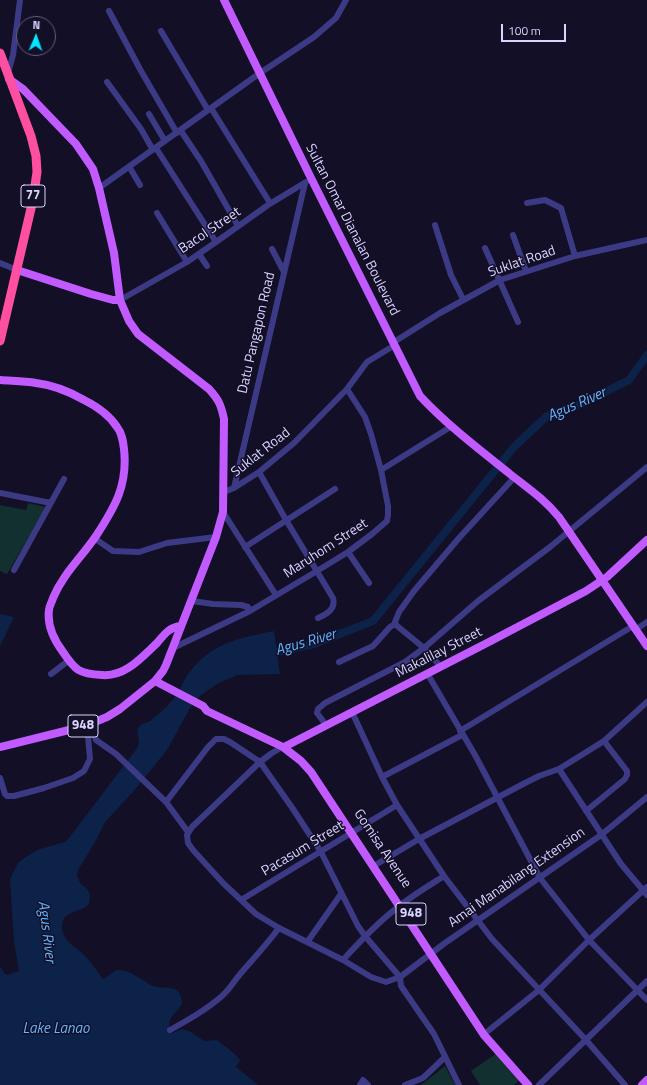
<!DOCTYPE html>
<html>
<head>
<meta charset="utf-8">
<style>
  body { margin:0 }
  #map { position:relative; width:647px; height:1085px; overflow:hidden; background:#130f26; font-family:"Titillium Web",sans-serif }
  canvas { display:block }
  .north { position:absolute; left:16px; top:16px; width:40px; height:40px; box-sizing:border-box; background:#130f26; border:1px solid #625e7d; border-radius:50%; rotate:2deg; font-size:11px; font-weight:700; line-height:16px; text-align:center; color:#d9d4ff }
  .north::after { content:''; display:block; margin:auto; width:14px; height:18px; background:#00e5ff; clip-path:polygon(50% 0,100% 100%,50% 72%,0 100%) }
  .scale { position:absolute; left:501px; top:24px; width:65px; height:18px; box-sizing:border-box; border:2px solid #d9d4ff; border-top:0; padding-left:5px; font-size:12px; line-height:14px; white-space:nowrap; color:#d9d4ff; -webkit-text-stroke:3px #130f26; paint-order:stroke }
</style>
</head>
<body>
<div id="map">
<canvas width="647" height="1085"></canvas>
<div class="north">N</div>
<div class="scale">100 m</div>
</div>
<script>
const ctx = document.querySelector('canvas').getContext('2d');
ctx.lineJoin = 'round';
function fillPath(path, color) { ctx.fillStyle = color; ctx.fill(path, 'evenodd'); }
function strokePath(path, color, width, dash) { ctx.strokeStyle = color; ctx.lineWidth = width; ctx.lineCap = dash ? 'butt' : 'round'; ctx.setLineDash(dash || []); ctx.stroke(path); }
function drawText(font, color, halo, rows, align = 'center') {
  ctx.font = font + ' "Titillium Web",sans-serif'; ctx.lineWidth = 3; ctx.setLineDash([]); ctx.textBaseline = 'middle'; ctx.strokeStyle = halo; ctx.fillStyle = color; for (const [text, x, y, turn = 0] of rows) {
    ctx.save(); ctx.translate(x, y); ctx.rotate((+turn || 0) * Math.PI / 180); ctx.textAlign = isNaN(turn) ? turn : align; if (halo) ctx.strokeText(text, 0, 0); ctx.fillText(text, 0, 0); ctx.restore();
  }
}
fillPath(new Path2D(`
  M28,503L46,507L7,574L0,571V505L26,510Z
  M497,1053L520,1080L514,1085H480L471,1071Z
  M445,1066L455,1085H421Z`), '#12302f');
fillPath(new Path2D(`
  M0,614L14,617L0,646Z
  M274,631L280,674L237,675L217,684L201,695L190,708L167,750L132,793L105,822L94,844L78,870L77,875L80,883L88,890L90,895L89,904C84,911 72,910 65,917C62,921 62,924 62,928C63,942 77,947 85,956C92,963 97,971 102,978L104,979C108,976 113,971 118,970C129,969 143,981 153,986C165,990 182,982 182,1004C176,1014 164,1019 172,1033L183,1029L191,1032L204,1041L217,1040L235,1054L240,1060L236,1067L258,1085H0V966L4,973L7,975L19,971L14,942L10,879L18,863L27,856L40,849L65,842L69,838L138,747C141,740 135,733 139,727C142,723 146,723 150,721C157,715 165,709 171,702C180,692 184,678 192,669C214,642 243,637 274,631Z`), '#0c2248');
strokePath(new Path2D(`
  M267,654L314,644L373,621L515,446L547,416L581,404L629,380L647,355`), '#0c2248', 8);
strokePath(new Path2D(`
  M109,11L141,71L177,133
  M161,31L208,110
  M8,73L13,55L20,0
  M107,82L141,129L153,150
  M211,108L270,203
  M149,114L165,141
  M181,131L201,161L238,226
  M156,148L216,242
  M130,168L140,185
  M99,188L260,73L314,37L336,18L346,0
  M527,203L545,200L561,208L575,256
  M157,213L187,262
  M435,225L451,275L463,299
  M513,235L526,271
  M485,248L518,322
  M272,249L284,272
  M199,254L207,266
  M0,263L17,270
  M120,300L187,262L216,242L268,205L306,182
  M394,342L440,313L500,280L575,256L647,240
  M381,470L452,426
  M259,472L286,520L333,598C336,609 327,614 318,618
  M234,488L305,183
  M224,492L234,488L259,472L294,443L347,389L367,362L395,345
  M0,493L51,503
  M223,512L276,595
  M94,538L113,551L139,552L167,543L216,537
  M245,547L335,489
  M348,552L369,583
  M14,570L64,479
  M192,601L213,604L241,605L248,607L250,611
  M635,630L647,622
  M173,648L250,611L317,571L348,552L372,534L387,521L388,515V506L381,470L371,434L365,417L347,389
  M339,662L373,646L390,627L395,624
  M441,667L424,648L478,601L550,547L647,467
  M427,673L475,755L540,878L589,940L647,1000
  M51,674L68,661
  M352,712L382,777L397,805L444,876L492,939L586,1040L625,1085
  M90,724L96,740L116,754L166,802L188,832
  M326,725L317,713L318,709L325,703L405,662L424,648L396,625L395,622L399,612L414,591L459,538L512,480
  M460,731L633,626
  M284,746L272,753L260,762L192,827L187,835L188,843L193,850L223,883L256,914L279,928L343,960L371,977L386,982L400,977L445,943L601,835L647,797
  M559,769L621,864L647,895
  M382,777L462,735
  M0,778L5,794L7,796H14L44,788L73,778L84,771L90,759L88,736L85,726
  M166,802L208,747L216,739H224L230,742L260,762L293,809L321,852L358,926L365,936L400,977L401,986L434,1034L459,1085
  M586,811L625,779L627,775V771L604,741
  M377,864L419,839L525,783L539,776L559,769L604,741L647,702
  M241,900L397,805
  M308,941L341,894
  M343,960C361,940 380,920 402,904C415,894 430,885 444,876
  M170,1030C188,1020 206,1010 222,996C231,988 234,981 241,973C254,958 267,944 279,928
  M488,1031L539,990L589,940L647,887
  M360,1085L363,1080L368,1085
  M405,1085L423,1078L445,1057
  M539,1085L647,981`), '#3d3a85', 6);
strokePath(new Path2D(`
  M224,0L311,178L420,396C447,425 480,450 510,474C529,489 543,498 559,517L647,646
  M17,270L91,294L113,300H120
  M0,380C12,381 24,381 36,383C53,385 70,392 84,400C96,406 110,416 117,427C122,433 123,441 124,449C128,485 115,507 96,536C81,558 63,574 53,598C52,602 49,606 49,610C47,625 54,640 63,652C75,670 79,674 102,675C125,677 141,658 157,643C164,635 169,627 181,626
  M155,681L203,706L207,711L283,747L301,761L311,772L484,1035L528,1085
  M286,746L487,643L586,591L607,577L647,540
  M0,747L85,726L107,717L120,709L155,681L163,671L166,665L216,537L223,512L224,419C221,405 219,400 209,389L138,334L129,321L120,300L114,253L99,188L93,169L76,144L23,89L9,79
  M642,1085L647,1080`), '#c25bff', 8);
strokePath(new Path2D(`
  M0,53L31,136L36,156L37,172L33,200L0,341`), '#ff4fa3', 9);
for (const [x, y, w] of [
  [33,196,24],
  [83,726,30],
  [411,914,30]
]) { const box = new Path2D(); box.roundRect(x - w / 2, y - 11, w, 22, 3); ctx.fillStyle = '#130f26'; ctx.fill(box); strokePath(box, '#d9d4ff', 1); }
drawText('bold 13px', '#d9d4ff', null, [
  ["77",33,196],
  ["948",83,726],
  ["948",411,914]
]);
drawText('14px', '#d9d4ff', '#130f26', [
  ["Sultan Omar Dianalan Boulevard",352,230,63],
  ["Bacol Street",210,231,-34],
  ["Suklat Road",522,262,-19],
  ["Datu Pangapon Road",257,333,-77],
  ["Suklat Road",261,453,-38],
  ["Maruhom Street",326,549,-33],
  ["Makalilay Street",439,653,-27],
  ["Pacasum Street",303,849,-31],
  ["Gomisa Avenue",382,849,56],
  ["Amai Manabilang Extension",517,878,-35]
]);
drawText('italic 15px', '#62b6ff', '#130f26', [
  ["Agus River",577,405,-24],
  ["Agus River",306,643,-16],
  ["Agus River",46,932,83],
  ["Lake Lanao",56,1029]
]);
</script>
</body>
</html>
